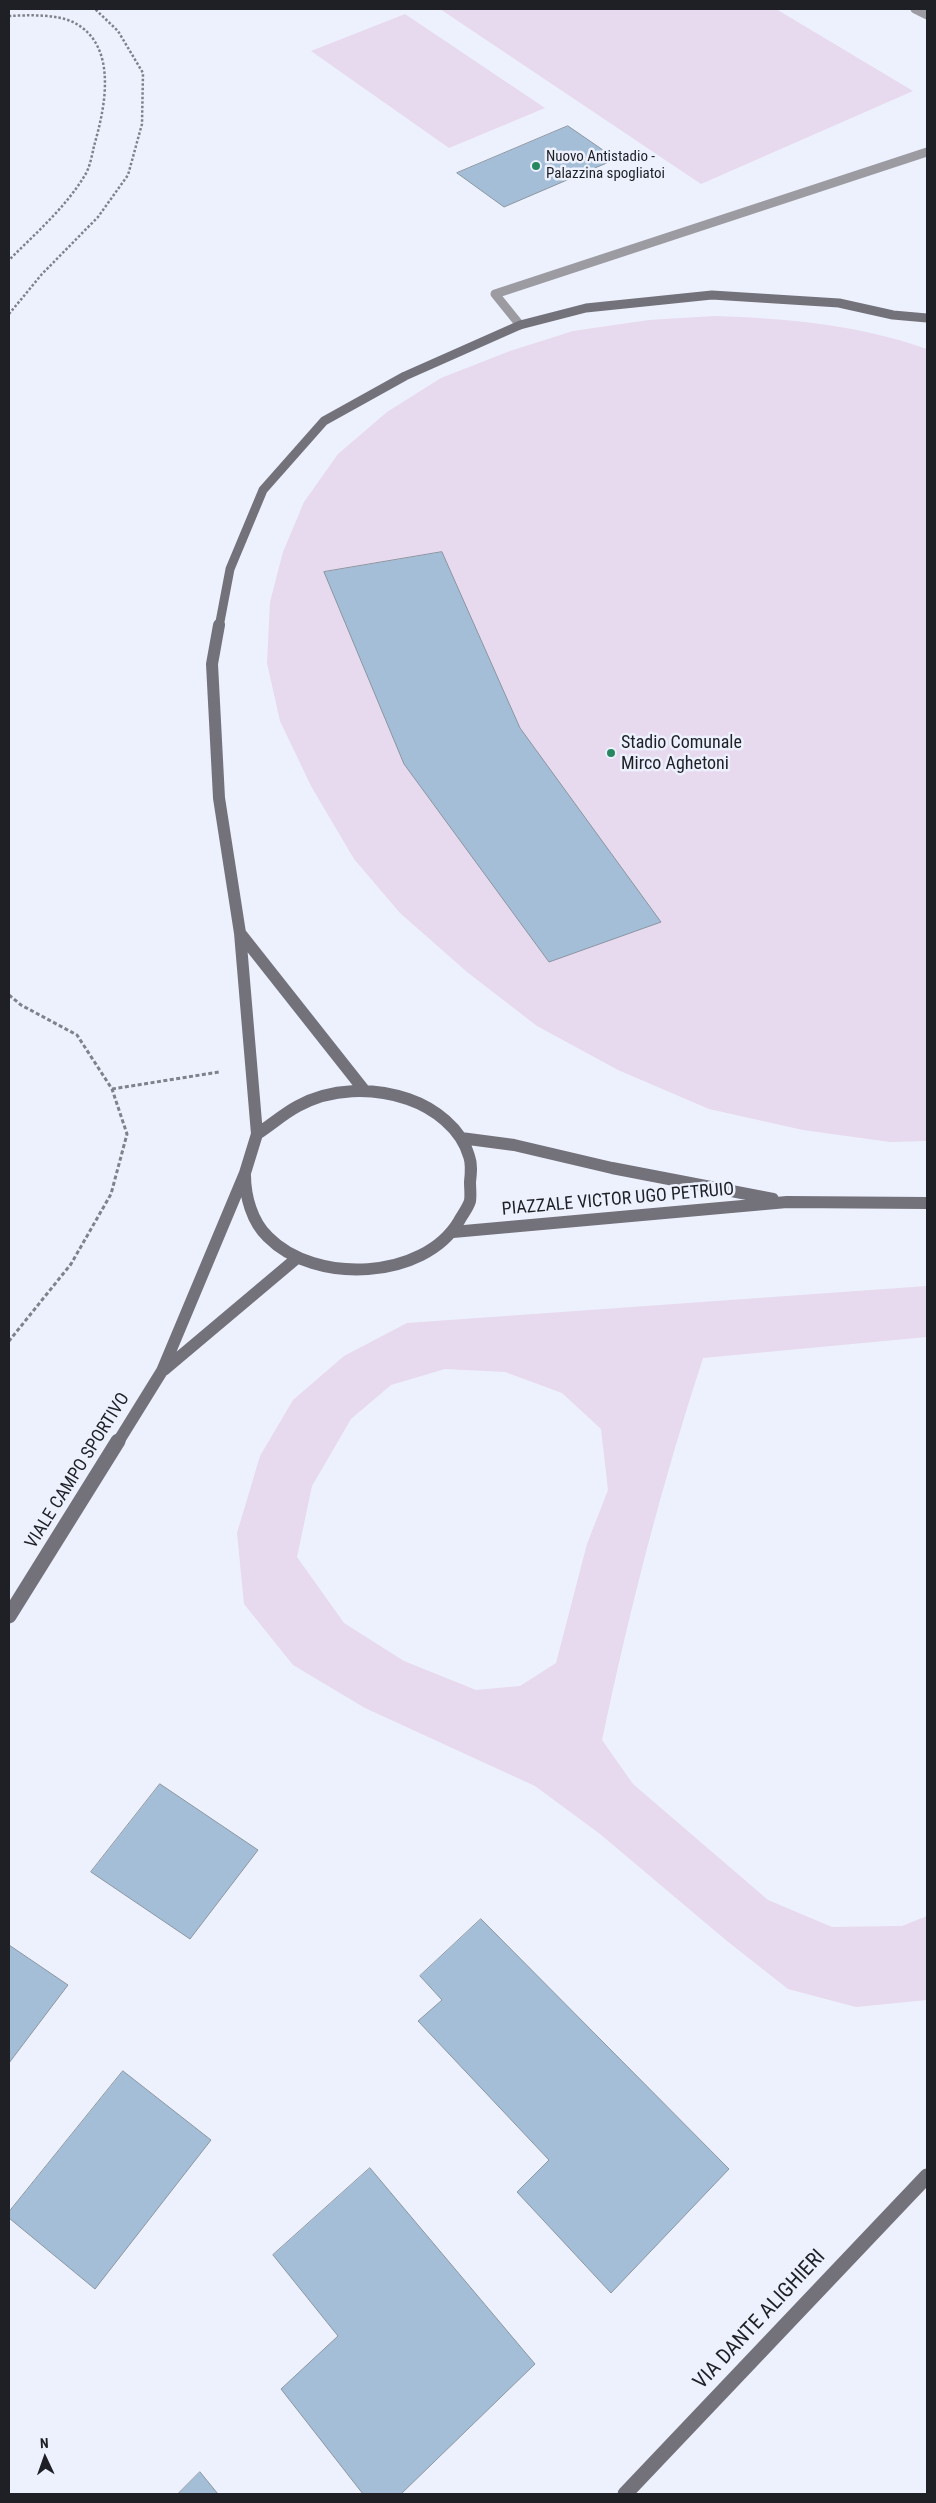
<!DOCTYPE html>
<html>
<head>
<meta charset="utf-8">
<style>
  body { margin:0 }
  #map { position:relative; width:936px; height:2503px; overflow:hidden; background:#edf1fd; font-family:"Roboto Condensed",sans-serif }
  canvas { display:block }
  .frame { position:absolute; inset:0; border:10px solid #1e2025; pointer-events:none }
  .north { position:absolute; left:20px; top:2433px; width:50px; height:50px; -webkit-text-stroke:4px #edf1fd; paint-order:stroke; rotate:357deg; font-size:14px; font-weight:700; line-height:20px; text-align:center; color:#1e2025 }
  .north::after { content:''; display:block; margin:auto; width:18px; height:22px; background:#1e2025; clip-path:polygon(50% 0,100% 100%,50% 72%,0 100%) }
</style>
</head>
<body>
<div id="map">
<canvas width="936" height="2503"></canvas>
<div class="frame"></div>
<div class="north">N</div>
</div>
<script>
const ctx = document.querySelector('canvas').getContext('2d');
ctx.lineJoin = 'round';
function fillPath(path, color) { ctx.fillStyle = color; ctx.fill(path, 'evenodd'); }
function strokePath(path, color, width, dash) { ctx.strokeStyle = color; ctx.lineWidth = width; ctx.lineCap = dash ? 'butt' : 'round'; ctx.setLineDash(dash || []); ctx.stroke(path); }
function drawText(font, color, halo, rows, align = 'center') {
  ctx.font = font + ' "Roboto Condensed",sans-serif'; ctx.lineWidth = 5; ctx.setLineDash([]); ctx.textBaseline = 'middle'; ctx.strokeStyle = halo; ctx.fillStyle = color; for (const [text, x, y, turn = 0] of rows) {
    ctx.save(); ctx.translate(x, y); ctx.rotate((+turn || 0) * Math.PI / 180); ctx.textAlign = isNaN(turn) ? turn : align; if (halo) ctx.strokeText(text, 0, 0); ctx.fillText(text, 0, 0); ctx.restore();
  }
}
fillPath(new Path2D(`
  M440,9H776L913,91L701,184Z
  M405,14L545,108L449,148L311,51Z
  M714,316C786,318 859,325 927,349V1141L890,1142L803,1130L709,1109L618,1070L537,1026L467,972L400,913L354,859L311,786L280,721L267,663L270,602L283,552L304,502L338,454L387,412L441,378L510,351L573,331L649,320Z
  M927,1286V1337L703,1358C662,1483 629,1611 602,1740L633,1784L768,1900L832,1927L902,1926L927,1916V2000L856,2007L788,1989L727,1941L600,1834L535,1786L365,1708L293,1665L244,1604L237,1533L260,1456L293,1400L344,1356L407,1323ZM445,1369L505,1372L562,1393L601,1429L608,1490L587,1544L556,1663L520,1686L476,1690L404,1661L344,1623L297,1557L312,1486L351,1419L391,1385Z`), '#e7d9ee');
const building = new Path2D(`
  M568,126L616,159L504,207L457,173Z
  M442,552L520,728L661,922L549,962L404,764L324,572Z
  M160,1784L258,1850L190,1939L91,1872Z
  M481,1919L729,2169L611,2293L517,2192L549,2160L418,2021L442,2000L420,1976Z
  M9,1945L68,1985L9,2063Z
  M123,2071L211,2140L95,2289L9,2218V2212Z
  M370,2168L535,2364L401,2494H363L281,2389L338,2336L273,2255Z
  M200,2472L218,2494H178Z`);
fillPath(building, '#a4bed8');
strokePath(building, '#8b96a1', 1);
strokePath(new Path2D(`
  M9,16C28,15 56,14 73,22C119,45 105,108 94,146C92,155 90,167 85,175C66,207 35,234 9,260
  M9,314L42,274L98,217L128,175L142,124L143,73L118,31L95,9`), '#7f828a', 2.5, [2.5, 2]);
strokePath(new Path2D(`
  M9,995L21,1005L77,1035L112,1089L127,1134L111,1194L71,1264L9,1341
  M112,1089L219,1072`), '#7f828a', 3, [4, 2.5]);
strokePath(new Path2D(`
  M915,9L927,15
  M520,325L495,294L927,152`), '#9c9ba2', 9);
strokePath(new Path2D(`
  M219,627L230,569L263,490L324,421L405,376L520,325L586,308L712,295L839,303L893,315L927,318`), '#73727b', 9);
strokePath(new Path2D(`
  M240,933L364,1090
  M461,1138L514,1145L612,1168L773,1199
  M245,1175C245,1196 252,1222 268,1237C315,1285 424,1280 459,1221C462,1215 468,1208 470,1201C471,1195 470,1188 470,1182C471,1173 472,1164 469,1156C461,1128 434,1108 408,1099C372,1087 331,1088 298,1106C283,1114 271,1125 257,1134
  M453,1232L787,1202L927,1203
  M164,1370L297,1258
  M118,1442L162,1371L245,1173L257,1134L240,933L219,798L212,664L219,625`), '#73727b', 12);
strokePath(new Path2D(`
  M9,1616L118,1441
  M625,2494L927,2176`), '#73727b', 15);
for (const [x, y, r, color] of [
  [536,166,5,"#288760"],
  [611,753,5,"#288760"]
]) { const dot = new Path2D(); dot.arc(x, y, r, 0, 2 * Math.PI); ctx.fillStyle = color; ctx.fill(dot); strokePath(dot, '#edf1fd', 2); }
drawText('15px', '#1e2025', '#edf1fd', [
  ["Nuovo Antistadio -",546,157],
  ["Palazzina spogliatoi",546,174]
], 'left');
drawText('18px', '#1e2025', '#edf1fd', [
  ["Stadio Comunale",621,743],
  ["Mirco Aghetoni",621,764]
], 'left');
drawText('18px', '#1e2025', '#edf1fd', [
  ["PIAZZALE VICTOR UGO PETRUIO",618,1200,-5],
  ["VIALE CAMPO SPORTIVO",78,1471,-58]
]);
drawText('21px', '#1e2025', '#edf1fd', [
  ["VIA DANTE ALIGHIERI",760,2320,-47]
]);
</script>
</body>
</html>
